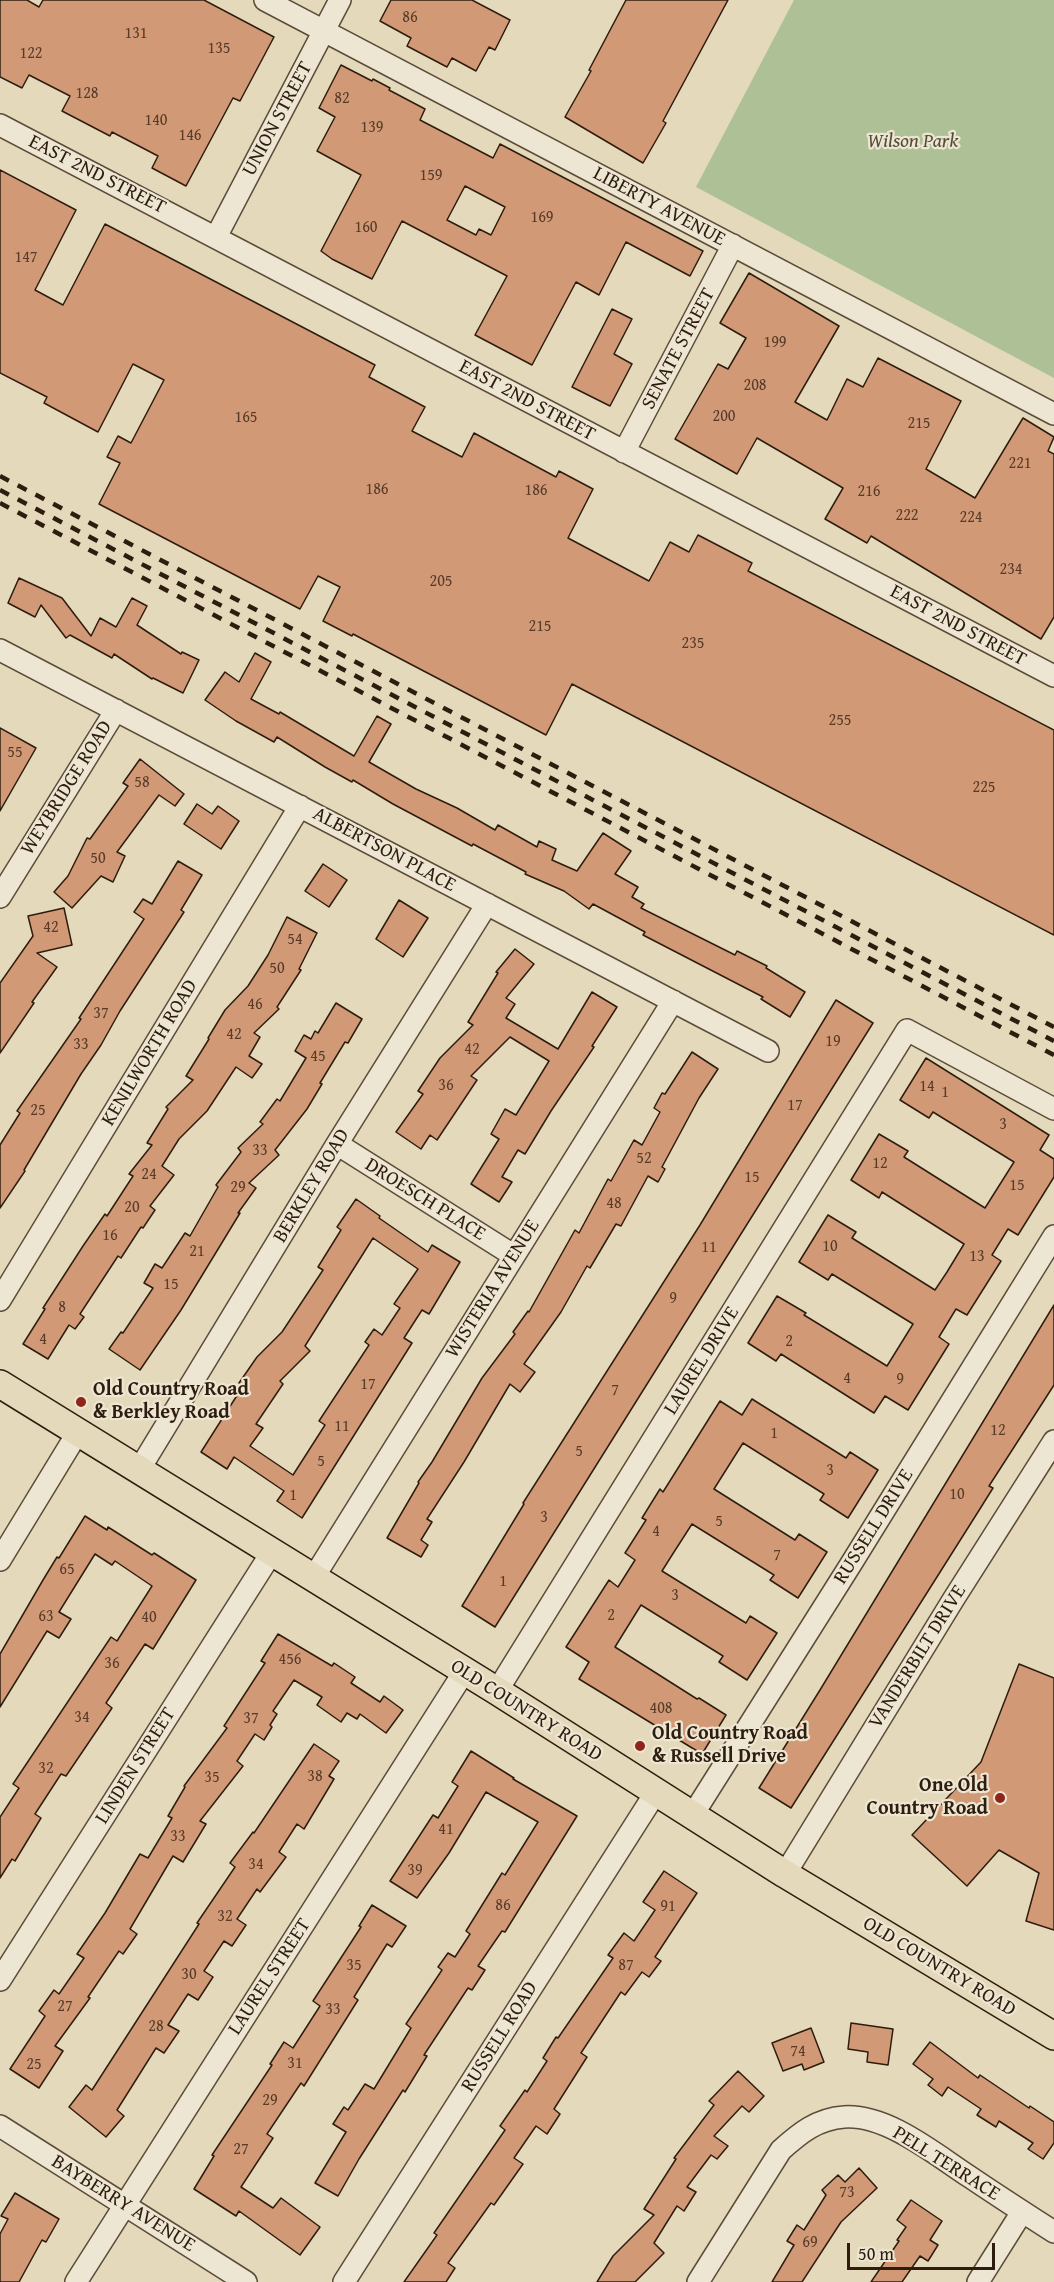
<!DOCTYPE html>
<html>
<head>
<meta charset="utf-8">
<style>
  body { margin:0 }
  #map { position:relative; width:1054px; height:2282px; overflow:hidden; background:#e4d9bb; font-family:"Gentium Book Plus",serif }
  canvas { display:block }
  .scale { position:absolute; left:847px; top:2243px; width:148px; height:27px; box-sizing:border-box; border:3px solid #2e1c0e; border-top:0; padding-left:8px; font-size:18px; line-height:21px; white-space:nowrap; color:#2e1c0e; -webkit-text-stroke:4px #ede6d3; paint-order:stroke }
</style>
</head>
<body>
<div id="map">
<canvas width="1054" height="2282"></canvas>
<div class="scale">50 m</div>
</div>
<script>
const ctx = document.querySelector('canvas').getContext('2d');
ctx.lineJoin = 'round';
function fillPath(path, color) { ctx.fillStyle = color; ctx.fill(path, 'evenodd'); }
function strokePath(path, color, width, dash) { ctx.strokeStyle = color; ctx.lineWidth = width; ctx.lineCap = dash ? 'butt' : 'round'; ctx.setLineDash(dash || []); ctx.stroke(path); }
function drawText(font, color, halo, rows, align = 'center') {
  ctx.font = font + ' "Gentium Book Plus",serif'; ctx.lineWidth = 4.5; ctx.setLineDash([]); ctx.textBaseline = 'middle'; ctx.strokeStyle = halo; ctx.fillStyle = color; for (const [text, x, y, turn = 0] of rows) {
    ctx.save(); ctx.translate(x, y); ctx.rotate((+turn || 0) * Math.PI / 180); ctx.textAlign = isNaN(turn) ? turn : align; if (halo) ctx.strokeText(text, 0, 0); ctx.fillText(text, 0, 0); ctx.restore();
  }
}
fillPath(new Path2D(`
  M794,0H1054V378L696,187Z`), '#aec095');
const building = new Path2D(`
  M0,0H27L39,7L43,0H204L274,37L240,101L233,98L186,186L152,168L158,156L112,132L110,136L62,111L70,96L29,75L22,88L0,77Z
  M391,0H472L510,20L495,50L489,47L476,71L452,58L447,67L407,46L411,38L380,21Z
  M626,0H728L663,121L666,123L643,163L565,117L591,71L589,70Z
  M341,65L372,81L373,79L390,88L389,90L425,109L420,120L493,158L500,144L703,251L690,276L626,242L599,295L576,282L532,365L475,335L507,276L402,221L372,279L332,259L321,251L361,175L317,151L335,117L319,108ZM465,186L505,207L491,235L479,229L476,235L447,220Z
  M0,170L76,210L35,290L63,305L105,224L375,365L369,377L425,407L412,431L462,457L474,433L556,477L559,471L593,489L568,538L649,581L670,542L689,552L698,535L752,563L748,571L1054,730V935L572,684L546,735L353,634L352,636L323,621L340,587L318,576L300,609L99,504L120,463L107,457L118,436L131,443L164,380L133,364L98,432L44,403L47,397L0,373Z
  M749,273L839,326L795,402L827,420L847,379L863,387L878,358L961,401L926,469L975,498L1023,418L1054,437L1048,451L1054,454V617L1041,639L871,536L867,543L825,519L843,488L757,438L737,474L675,439L718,364L728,369L746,338L720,323Z
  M612,309L632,319L614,354L632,364L610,406L572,387Z
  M19,578L62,598L91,636L100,618L116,627L132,598L147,606L137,625L181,654L182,652L199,660L183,693L153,678L152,679L114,654L112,658L70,635L66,638L41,605L35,617L8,603Z
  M255,653L271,662L251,699L279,714L280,712L354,756L377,716L391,724L369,762L416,789L457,808L495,830L498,825L537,847L539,841L556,849L552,860L577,871L603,833L631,851L615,874L638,887L632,897L644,904L641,908L735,955L737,951L767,966L766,968L805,992L790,1017L761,999L763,997L643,935L645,932L593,904L589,909L564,891L525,874L526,872L473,844L472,846L393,804L353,780L352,782L325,767L277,737L274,742L236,721L205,700L225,672L239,682Z
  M0,728L36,748L0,811Z
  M140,759L184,794L175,806L159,795L117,852L125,856L113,882L101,876L72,908L54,892L68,876L87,838L90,839L128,786L123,783Z
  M197,804L212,814L218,806L239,821L221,849L184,824Z
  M178,861L202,875L181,910L184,912L120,1011L101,1045L81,1074L24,1170L25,1171L0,1208V1145L20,1113L17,1111L81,1019L79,1018L144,919L134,912L143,899L152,904Z
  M323,864L347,880L329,907L305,891Z
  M399,900L428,918L403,957L376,939Z
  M64,908L72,945L37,953L57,967L32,1002L34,1003L0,1053V983L33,936L28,916Z
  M287,917L317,933L299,969L301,970L277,1007L279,1009L254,1033L260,1037L249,1056L262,1064L252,1078L236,1067L207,1111L179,1139L162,1166L174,1175L150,1206L155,1210L143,1228L141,1227L121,1258L118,1256L80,1314L84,1317L75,1329L69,1325L48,1359L23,1344L45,1309L43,1308L83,1246L105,1214L107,1216L133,1176L129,1174L152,1145L147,1143L168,1109L166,1107L193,1080L186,1076L209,1039L208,1038L225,1010L248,986L268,955Z
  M515,949L534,964L506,998L515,1004L506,1018L558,1049L592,992L617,1007L592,1046L594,1047L551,1111L525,1154L518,1150L502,1177L512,1182L499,1202L471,1184L499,1139L491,1134L505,1109L516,1115L549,1061L510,1037L471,1076L477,1080L437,1140L430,1135L421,1149L396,1132L423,1094L418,1091L440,1058L473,1025L468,1022L498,973L496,972Z
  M836,1000L873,1023L495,1627L462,1606L524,1504L523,1503L700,1225Z
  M336,1003L362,1019L348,1043L345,1042L320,1083L322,1084L307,1109L275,1150L279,1155L249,1183L256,1188L238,1213H240L181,1310L140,1370L109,1349L121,1332L123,1333L153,1288L144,1283L155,1264L162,1268L185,1233L190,1236L218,1187L216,1185L241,1152L238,1148L263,1124L260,1122L277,1099L280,1101L306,1058L295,1051L304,1035L311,1039L315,1031L318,1033Z
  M692,1052L718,1069L699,1098L662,1167L665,1169L658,1182L648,1176L621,1226L616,1224L590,1268L587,1266L561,1312L524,1364L535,1372L520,1392L510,1384L464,1462L427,1519L432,1522L421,1540L428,1545L421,1557L387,1538L419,1483L418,1482L432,1462L482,1378L515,1334L513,1332L528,1311L529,1312L575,1230L579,1233L608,1179L611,1181L634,1140L642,1145L660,1112L654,1108L662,1093L665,1094Z
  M926,1058L1049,1135L1040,1150L1054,1159V1177L1018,1235L1008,1229L992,1255L1001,1261L967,1315L956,1309L939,1337L949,1344L908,1410L885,1396L874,1413L781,1354L776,1361L748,1343L777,1296L806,1313L804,1315L887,1366L913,1324L832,1274L828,1280L799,1262L828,1215L856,1232L852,1238L935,1290L947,1272L964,1244L882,1192L879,1198L851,1180L879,1134L908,1151L904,1157L985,1208L1014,1162L933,1112L929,1118L900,1100Z
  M356,1199L380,1216L379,1218L428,1252L432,1245L460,1262L429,1314L422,1310L404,1338L412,1343L302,1518L277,1501L284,1491L234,1457L227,1469L201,1452L243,1386L239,1383L257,1357L282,1332L323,1270L318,1267L341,1230L337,1227ZM373,1238L418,1269L394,1304L400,1308L382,1335L374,1329L365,1342L369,1345L319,1421L325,1425L293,1475L250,1446L263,1428L256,1424L283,1384L280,1381L310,1351L305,1346Z
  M1054,1305V1385L989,1486L993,1488L978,1512L791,1808L759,1788L820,1690Z
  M752,1399L846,1458L850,1452L878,1470L848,1518L820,1500L824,1494L743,1443L714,1489L795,1540L799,1534L827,1552L798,1598L770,1580L774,1575L692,1524L674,1552L662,1571L746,1623L750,1616L777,1633L747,1680L719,1662L723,1656L641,1605L615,1647L697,1699L699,1698L726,1715L702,1754L579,1679L589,1662L566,1647L609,1580L618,1587L635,1560L625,1553L646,1520L642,1518L660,1489L663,1492L720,1401L742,1415Z
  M85,1516L107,1530L108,1527L152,1555L154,1553L196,1580L153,1649L145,1644L106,1703L112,1708L66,1776L61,1774L35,1814L41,1818L15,1861L12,1859L0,1878V1817L19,1788L13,1784L111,1637L117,1641L152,1586L115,1561L112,1565L95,1554L59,1612L71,1619L59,1638L47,1631L0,1707V1654L43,1580L57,1557L59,1558Z
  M278,1634L332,1666L334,1663L355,1677L351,1683L380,1702L384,1696L403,1710L386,1733L360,1714L357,1719L347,1713L341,1722L317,1705L322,1697L294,1680L273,1711L277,1714L270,1725L272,1727L264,1740L255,1734L237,1761L243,1766L200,1821L206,1824L183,1862L173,1856L130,1929L137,1934L123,1954L119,1951L88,1997L90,1998L55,2046L63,2051L39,2088L10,2069L45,2016L39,2011L54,1990L59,1994L84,1958L77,1954L105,1913L140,1854L148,1858L172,1818L168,1816L185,1787L184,1786L227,1728L224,1726L265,1663L261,1661Z
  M1019,1664L1054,1678V1930L1026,1921L1039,1873L999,1850L967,1886L912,1835L981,1762Z
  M314,1744L339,1761L329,1776L334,1779L304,1829L297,1824L279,1852L286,1857L260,1892L257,1889L237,1919L246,1925L232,1946L224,1941L204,1971L213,1977L198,2000L188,1994L168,2025L179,2031L164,2053L156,2048L117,2110L124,2116L106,2137L69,2107L86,2085L92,2090L199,1924L197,1923L235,1867L230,1863L253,1832L254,1833Z
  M471,1751L514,1778L513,1779L577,1816L505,1932L502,1931L478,1966L485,1970L472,1990L468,1988L424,2055L427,2056L405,2092L403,2090L359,2159L338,2196L315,2183L346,2132L333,2124L344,2107L348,2110L365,2084L374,2089L411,2028L406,2024L442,1970L438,1967L448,1953L455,1957L470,1934L466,1931L502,1873L505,1875L538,1822L486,1792L449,1853L417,1898L390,1881L433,1815L438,1818L458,1786L452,1782Z
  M664,1871L697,1893L655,1957L661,1961L649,1977L642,1972L625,1995L621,1992L581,2053L587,2057L554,2109L560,2114L547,2134L536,2126L514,2158L523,2164L494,2205L491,2203L448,2263L455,2268L446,2282H404L437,2235L434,2233L505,2130L500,2126L525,2090L527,2092L547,2061L543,2058L556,2037L558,2038L613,1958L608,1955L624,1933L634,1941L655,1910L643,1902Z
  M372,1905L406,1926L392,1947L387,1944L354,1997L358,2000L304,2086L301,2083L267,2134L273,2138L241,2187L273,2208L281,2198L320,2227L300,2255L239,2211L236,2216L194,2189L214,2156L212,2155L272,2065L270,2064L284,2042L293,2048L320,2006L313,2001L361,1927L359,1926Z
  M851,2023L893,2029L888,2065L867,2062L868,2052L848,2049Z
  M811,2028L824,2062L804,2070L802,2064L783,2071L772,2043Z
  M930,2042L978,2078L980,2075L1029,2108L1030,2106L1054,2122V2143L1043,2159L1028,2149L1033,2143L999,2121L996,2127L977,2115L981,2109L948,2087L942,2096L928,2085L933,2079L913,2064Z
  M738,2071L764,2096L749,2112L742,2106L714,2136L728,2146L717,2159L711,2155L687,2187L696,2192L684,2211L677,2206L654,2243L664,2253L635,2282H597L613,2256L654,2215L644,2209L676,2159L674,2158L714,2105L709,2101Z
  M859,2168L877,2188L841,2222L802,2282H772L794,2245L787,2241L797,2225L804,2230L826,2195L822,2190L838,2175L845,2182Z
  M15,2193L59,2219L46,2242L42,2240L19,2282H0V2234L8,2219L1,2216Z
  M911,2200L942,2221L930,2240L938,2245L928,2261L920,2256L902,2282H871L899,2241L897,2240L906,2227L897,2220Z`);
fillPath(building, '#d29976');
strokePath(building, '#2e1c0e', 1.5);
const minor = new Path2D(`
  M265,0L1054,414
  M0,125L1054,676
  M216,237L340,0
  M624,452L733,245
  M0,650L768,1051
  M0,897L116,710
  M337,1144L513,1255
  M0,1300L300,806
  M139,1470L337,1144L487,904
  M0,1560L78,1432
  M314,1577L673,1001
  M497,1691L907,1030L1054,1109
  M692,1816L851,1564L1054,1236
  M785,1874L953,1600L1054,1441
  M0,1980L272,1552
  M0,2126L246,2282
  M76,2282L464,1672
  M344,2282L656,1792
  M698,2282L781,2150C800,2133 817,2119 844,2117C887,2114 936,2155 970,2177C998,2196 1026,2214 1054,2232
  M978,2282L1022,2212`);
const major = new Path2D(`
  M0,1384L497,1691L785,1874L1054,2036`);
strokePath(minor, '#5c4b39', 24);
strokePath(major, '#2e1c0e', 30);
strokePath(minor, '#ede6d3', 21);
strokePath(major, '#e4d9bb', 27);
strokePath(new Path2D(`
  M0,476L1054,1027
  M0,490L1054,1041
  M0,503L1054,1055`), '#2e1c0e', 4.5, [10, 10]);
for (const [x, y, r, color] of [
  [81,1402,6,"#8f2418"],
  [640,1746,6,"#8f2418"],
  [1000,1798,6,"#8f2418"]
]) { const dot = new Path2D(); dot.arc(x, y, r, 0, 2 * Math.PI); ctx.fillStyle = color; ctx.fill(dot); strokePath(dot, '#ede6d3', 2); }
drawText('16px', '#573b28', null, [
  ["86",410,18],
  ["131",136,34],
  ["135",219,49],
  ["122",31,54],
  ["128",87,94],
  ["82",342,99],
  ["140",156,121],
  ["139",372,128],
  ["146",190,136],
  ["159",431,176],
  ["169",542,218],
  ["160",366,228],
  ["147",26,258],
  ["199",775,343],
  ["208",755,386],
  ["200",724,417],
  ["165",246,418],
  ["215",919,424],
  ["221",1020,464],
  ["186",377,490],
  ["186",536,491],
  ["216",869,492],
  ["222",907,516],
  ["224",971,518],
  ["234",1011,570],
  ["205",441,582],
  ["215",540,627],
  ["235",693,644],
  ["255",840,721],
  ["55",15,753],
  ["58",142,783],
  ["225",984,788],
  ["50",98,859],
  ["42",51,928],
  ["54",295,940],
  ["50",277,969],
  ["46",255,1005],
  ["37",101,1014],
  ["42",234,1035],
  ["19",833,1042],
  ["33",81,1045],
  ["42",472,1050],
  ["45",318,1057],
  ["36",446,1086],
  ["14",927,1087],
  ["1",945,1093],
  ["17",795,1106],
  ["25",38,1111],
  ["3",1003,1125],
  ["33",260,1151],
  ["52",644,1159],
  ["12",880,1164],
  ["24",149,1175],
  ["15",752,1178],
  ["15",1017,1186],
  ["29",238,1188],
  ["48",614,1204],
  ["20",132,1208],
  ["16",110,1236],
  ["10",830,1247],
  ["11",709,1248],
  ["21",197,1252],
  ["13",977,1257],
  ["15",171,1285],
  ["9",673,1299],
  ["8",62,1308],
  ["4",43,1340],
  ["2",789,1342],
  ["4",847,1379],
  ["9",900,1380],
  ["17",368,1385],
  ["7",615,1391],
  ["11",342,1427],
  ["12",998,1431],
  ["1",774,1434],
  ["5",579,1452],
  ["5",321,1462],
  ["3",830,1471],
  ["10",957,1495],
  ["1",293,1496],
  ["3",544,1518],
  ["5",719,1522],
  ["4",656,1532],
  ["7",777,1556],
  ["65",67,1570],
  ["1",503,1582],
  ["3",675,1596],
  ["2",611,1616],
  ["63",46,1617],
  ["40",149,1618],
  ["456",290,1660],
  ["36",112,1664],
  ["408",661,1709],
  ["34",82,1718],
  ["37",251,1719],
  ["32",46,1769],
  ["38",315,1777],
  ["35",212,1778],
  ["41",446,1830],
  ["33",178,1837],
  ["34",256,1865],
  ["39",415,1871],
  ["86",503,1906],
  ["91",668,1907],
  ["32",225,1917],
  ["35",354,1966],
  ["87",626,1966],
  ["30",189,1975],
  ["27",65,2007],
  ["33",333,2010],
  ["28",156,2027],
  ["74",798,2052],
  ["31",295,2064],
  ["25",34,2065],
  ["29",270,2101],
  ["27",241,2150],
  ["73",847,2193],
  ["69",810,2243]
]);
drawText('20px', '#2e1c0e', '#ede6d3', [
  ["UNION STREET",278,119,-62],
  ["EAST 2ND STREET",97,175,27],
  ["LIBERTY AVENUE",659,207,28],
  ["SENATE STREET",679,349,-62],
  ["EAST 2ND STREET",527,401,28],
  ["EAST 2ND STREET",958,626,28],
  ["WEYBRIDGE ROAD",67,788,-58],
  ["ALBERTSON PLACE",384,850,28],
  ["KENILWORTH ROAD",150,1053,-59],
  ["BERKLEY ROAD",312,1186,-59],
  ["DROESCH PLACE",425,1200,32],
  ["WISTERIA AVENUE",493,1289,-58],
  ["LAUREL DRIVE",702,1361,-58],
  ["RUSSELL DRIVE",874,1527,-58],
  ["VANDERBILT DRIVE",918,1657,-58],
  ["OLD COUNTRY ROAD",526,1711,32],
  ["LINDEN STREET",136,1766,-58],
  ["OLD COUNTRY ROAD",939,1967,31],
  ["LAUREL STREET",270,1977,-57],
  ["RUSSELL ROAD",500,2037,-58],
  ["PELL TERRACE",946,2164,32],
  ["BAYBERRY AVENUE",123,2204,32]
]);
drawText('italic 20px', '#544d36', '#ede6d3', [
  ["Wilson Park",913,142]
]);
drawText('bold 20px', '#2e1c0e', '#ede6d3', [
  ["Old Country Road",93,1390],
  ["& Berkley Road",93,1413],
  ["Old Country Road",652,1734],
  ["& Russell Drive",652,1757],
  ["One Old",988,1786,"right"],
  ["Country Road",988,1809,"right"]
], 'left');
</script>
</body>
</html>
